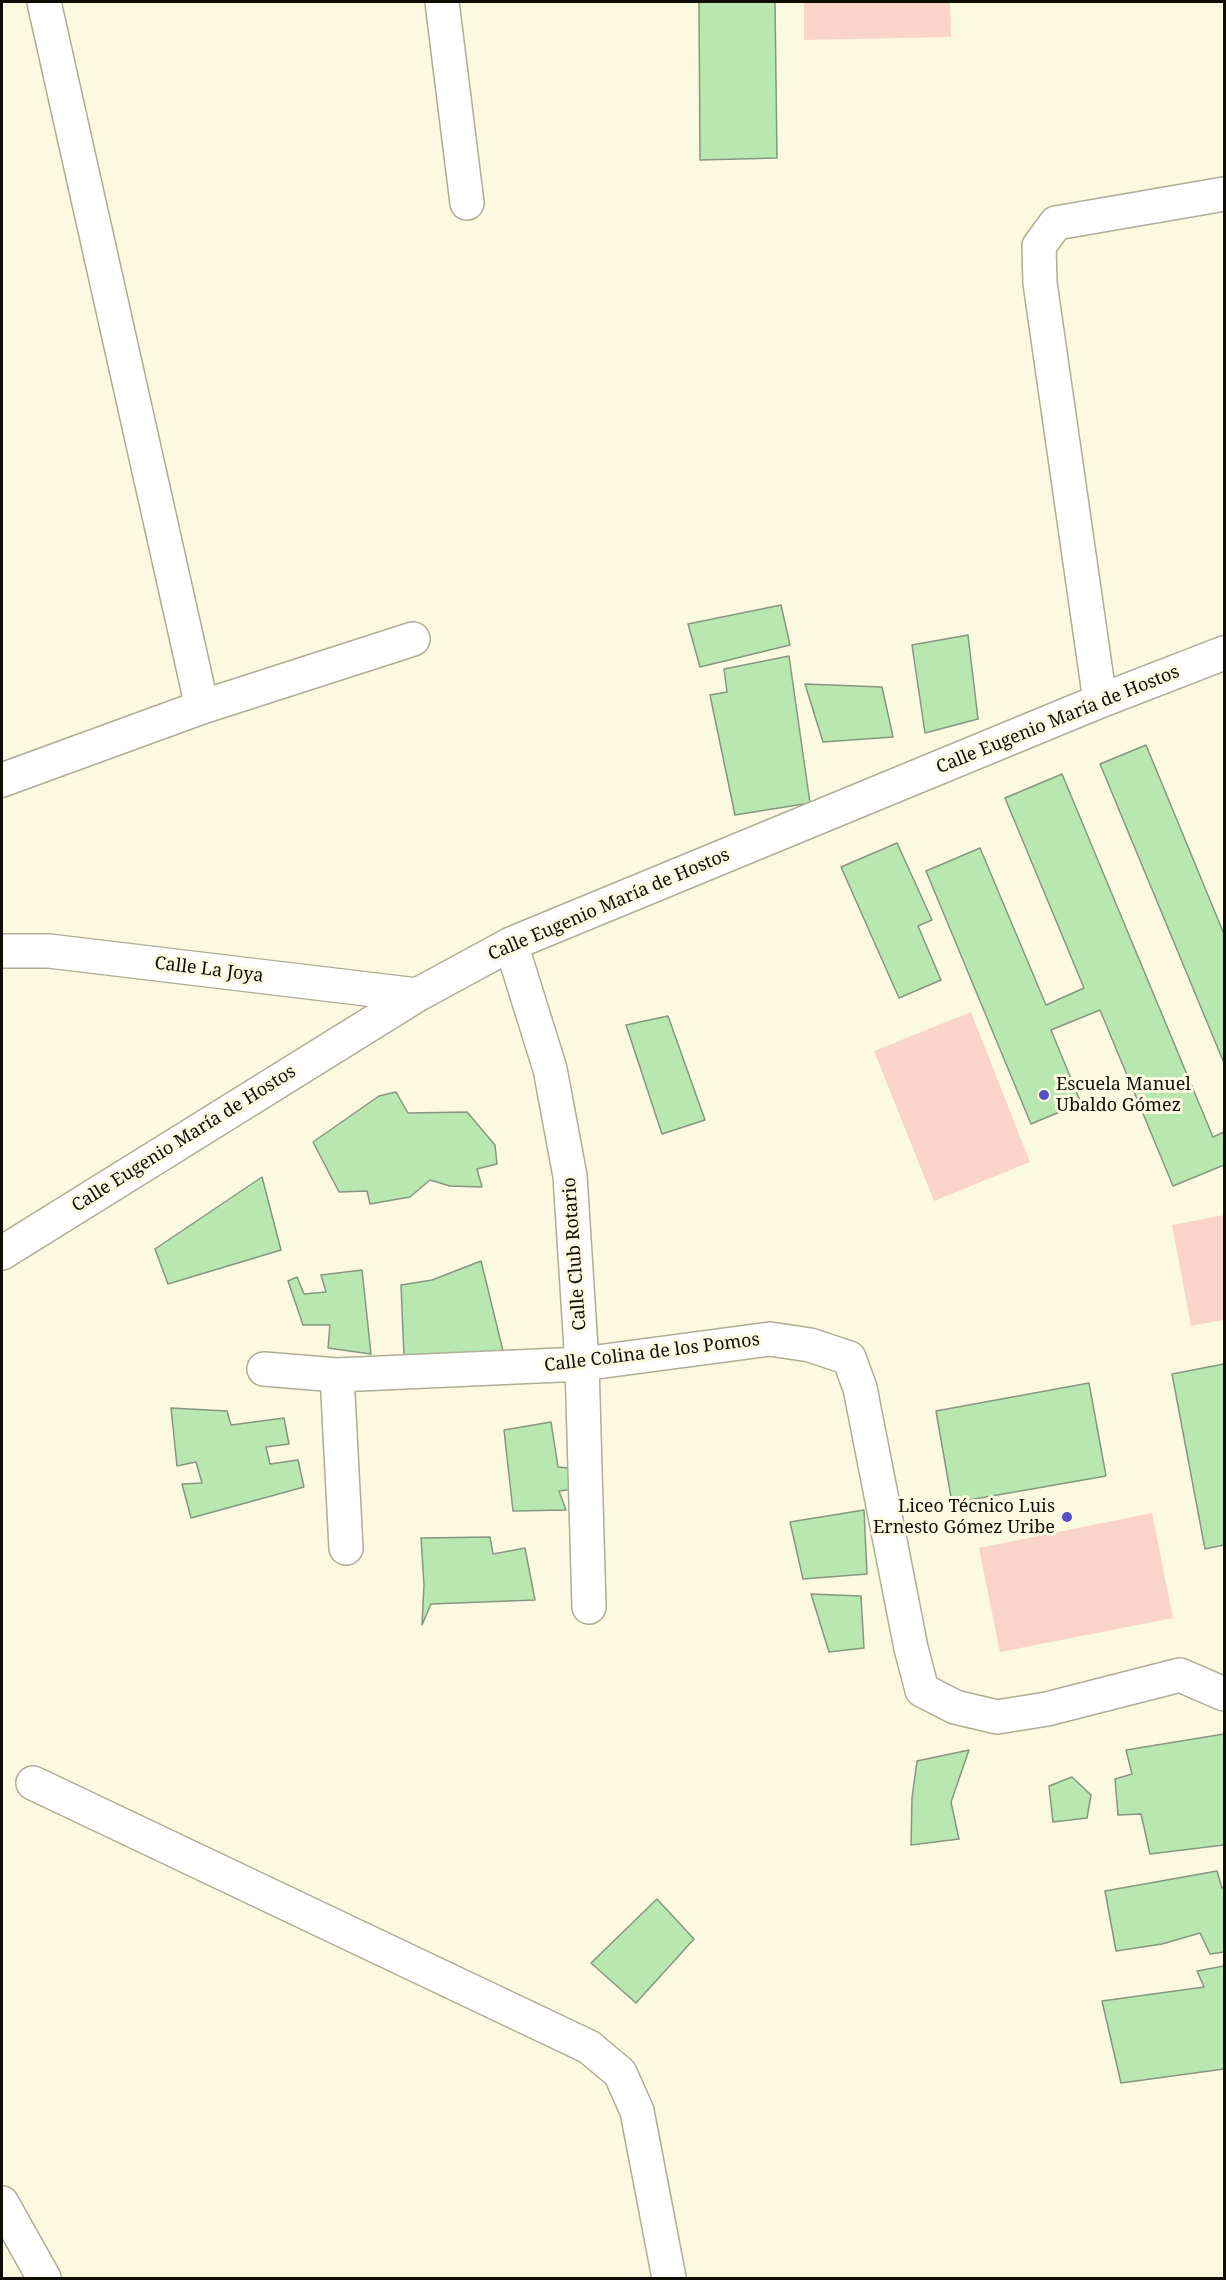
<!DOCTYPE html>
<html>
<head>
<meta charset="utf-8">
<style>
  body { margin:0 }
  #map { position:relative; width:1226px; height:2280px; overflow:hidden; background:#fbfae0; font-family:"Noto Serif",serif }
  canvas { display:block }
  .frame { position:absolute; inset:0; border:3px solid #0e0e06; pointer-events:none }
</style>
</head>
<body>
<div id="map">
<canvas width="1226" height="2280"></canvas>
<div class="frame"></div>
</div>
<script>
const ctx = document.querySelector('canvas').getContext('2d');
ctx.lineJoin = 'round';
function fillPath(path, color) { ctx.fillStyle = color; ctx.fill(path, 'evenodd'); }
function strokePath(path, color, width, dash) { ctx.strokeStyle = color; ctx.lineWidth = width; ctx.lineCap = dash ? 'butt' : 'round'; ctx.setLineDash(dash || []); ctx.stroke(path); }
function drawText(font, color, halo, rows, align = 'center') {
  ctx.font = font + ' "Noto Serif",serif'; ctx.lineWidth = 6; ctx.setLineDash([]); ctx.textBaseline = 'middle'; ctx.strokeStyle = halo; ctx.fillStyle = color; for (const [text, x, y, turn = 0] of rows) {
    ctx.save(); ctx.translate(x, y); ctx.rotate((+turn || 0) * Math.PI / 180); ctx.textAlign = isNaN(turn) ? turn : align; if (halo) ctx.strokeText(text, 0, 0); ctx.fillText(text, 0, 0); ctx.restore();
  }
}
fillPath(new Path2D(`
  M804,2H950L951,37L804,40Z
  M971,1012L1030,1162L934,1201L874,1051Z
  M1224,1215V1320L1191,1326L1172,1225Z
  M1152,1513L1173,1618L1000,1652L979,1548Z`), '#fad4c9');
const building = new Path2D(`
  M699,2H775L777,158L700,160Z
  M781,605L790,645L700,667L688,624Z
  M968,635L978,719L925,733L912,645Z
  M789,656L810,803L735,815L710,695L727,692L724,669Z
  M805,684L882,687L893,737L823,742Z
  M1146,745L1224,934V1063L1100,764Z
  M1062,774L1213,1137L1224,1132V1165L1173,1186L1100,1010L1051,1030L1081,1103L1031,1124L926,871L980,848L1046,1005L1084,988L1005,798Z
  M897,843L932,920L918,926L941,980L899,998L841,867Z
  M668,1016L705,1120L662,1134L626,1025Z
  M396,1092L408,1113L467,1112L495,1145L497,1164L477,1169L482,1187L450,1186L430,1180L410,1197L370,1204L367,1191L339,1192L313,1142L379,1096Z
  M262,1177L281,1250L168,1284L155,1249Z
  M481,1261L505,1359L404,1357L401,1285L432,1280Z
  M362,1270L371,1354L328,1348L330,1325H303L288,1281L297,1277L304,1294L326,1292L321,1275Z
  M1224,1364V1545L1205,1549L1172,1374Z
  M1089,1383L1106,1476L952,1503L936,1411Z
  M171,1408L227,1411L231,1425L284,1418L289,1444L266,1447L270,1464L298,1460L304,1487L191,1518L182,1484L202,1483L196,1462L177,1466Z
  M551,1422L558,1467L581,1469L582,1488L559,1491L566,1510L513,1511L504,1430Z
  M864,1510L867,1574L803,1579L790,1522Z
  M490,1537L493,1554L525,1548L535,1600L431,1604L422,1625L424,1585L421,1538Z
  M811,1594L861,1596L864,1648L829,1652Z
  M1224,1734V1845L1150,1854L1141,1814L1118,1815L1115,1779L1132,1774L1126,1750Z
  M969,1750L951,1802L959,1839L911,1845L912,1798L917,1761Z
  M1072,1777L1091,1795L1087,1818L1053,1822L1049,1786Z
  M1217,1871L1222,1888L1224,1887V1952L1210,1954L1200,1933L1162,1944L1116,1951L1105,1891Z
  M657,1899L694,1939L636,2003L591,1963Z
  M1224,1966V2069L1121,2083L1102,2001L1204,1987L1197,1971Z`);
fillPath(building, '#b9e7b0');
strokePath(building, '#869683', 1.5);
const minor = new Path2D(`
  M44,2L202,707
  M442,2L467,203
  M1100,701L1040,283L1039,246L1056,223L1224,194
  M2,780L202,707L413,639
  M511,944L550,1069L570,1176L582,1364L589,1607
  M2,951H49L417,995
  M2,1253L417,995L511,944L1100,701L1224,653
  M264,1369L337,1375L582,1364L770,1339L810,1345L849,1358L860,1388L911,1648L922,1690L955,1707L997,1717L1047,1709L1180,1675L1224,1694
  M337,1375L346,1548
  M33,1783L589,2047L620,2073L637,2111L669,2278
  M2,2203L44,2278`);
strokePath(minor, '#aead95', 36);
strokePath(minor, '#fff', 33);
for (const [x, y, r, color] of [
  [1044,1095,6,"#554ec5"],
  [1067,1517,6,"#554ec5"]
]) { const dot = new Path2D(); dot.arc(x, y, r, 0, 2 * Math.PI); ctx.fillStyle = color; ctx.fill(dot); strokePath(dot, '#fbfae0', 2); }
drawText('18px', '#0e0e06', '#fbfae0', [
  ["Calle Eugenio María de Hostos",1058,720,-22],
  ["Calle Eugenio María de Hostos",609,905,-23],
  ["Calle La Joya",209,970,7],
  ["Calle Eugenio María de Hostos",184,1139,-32],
  ["Calle Club Rotario",575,1254,-94],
  ["Calle Colina de los Pomos",652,1353,-7]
]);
drawText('18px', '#0e0e06', '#fbfae0', [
  ["Escuela Manuel",1056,1085],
  ["Ubaldo Gómez",1056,1106],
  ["Liceo Técnico Luis",1055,1507,"right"],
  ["Ernesto Gómez Uribe",1055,1528,"right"]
], 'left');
</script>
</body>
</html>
